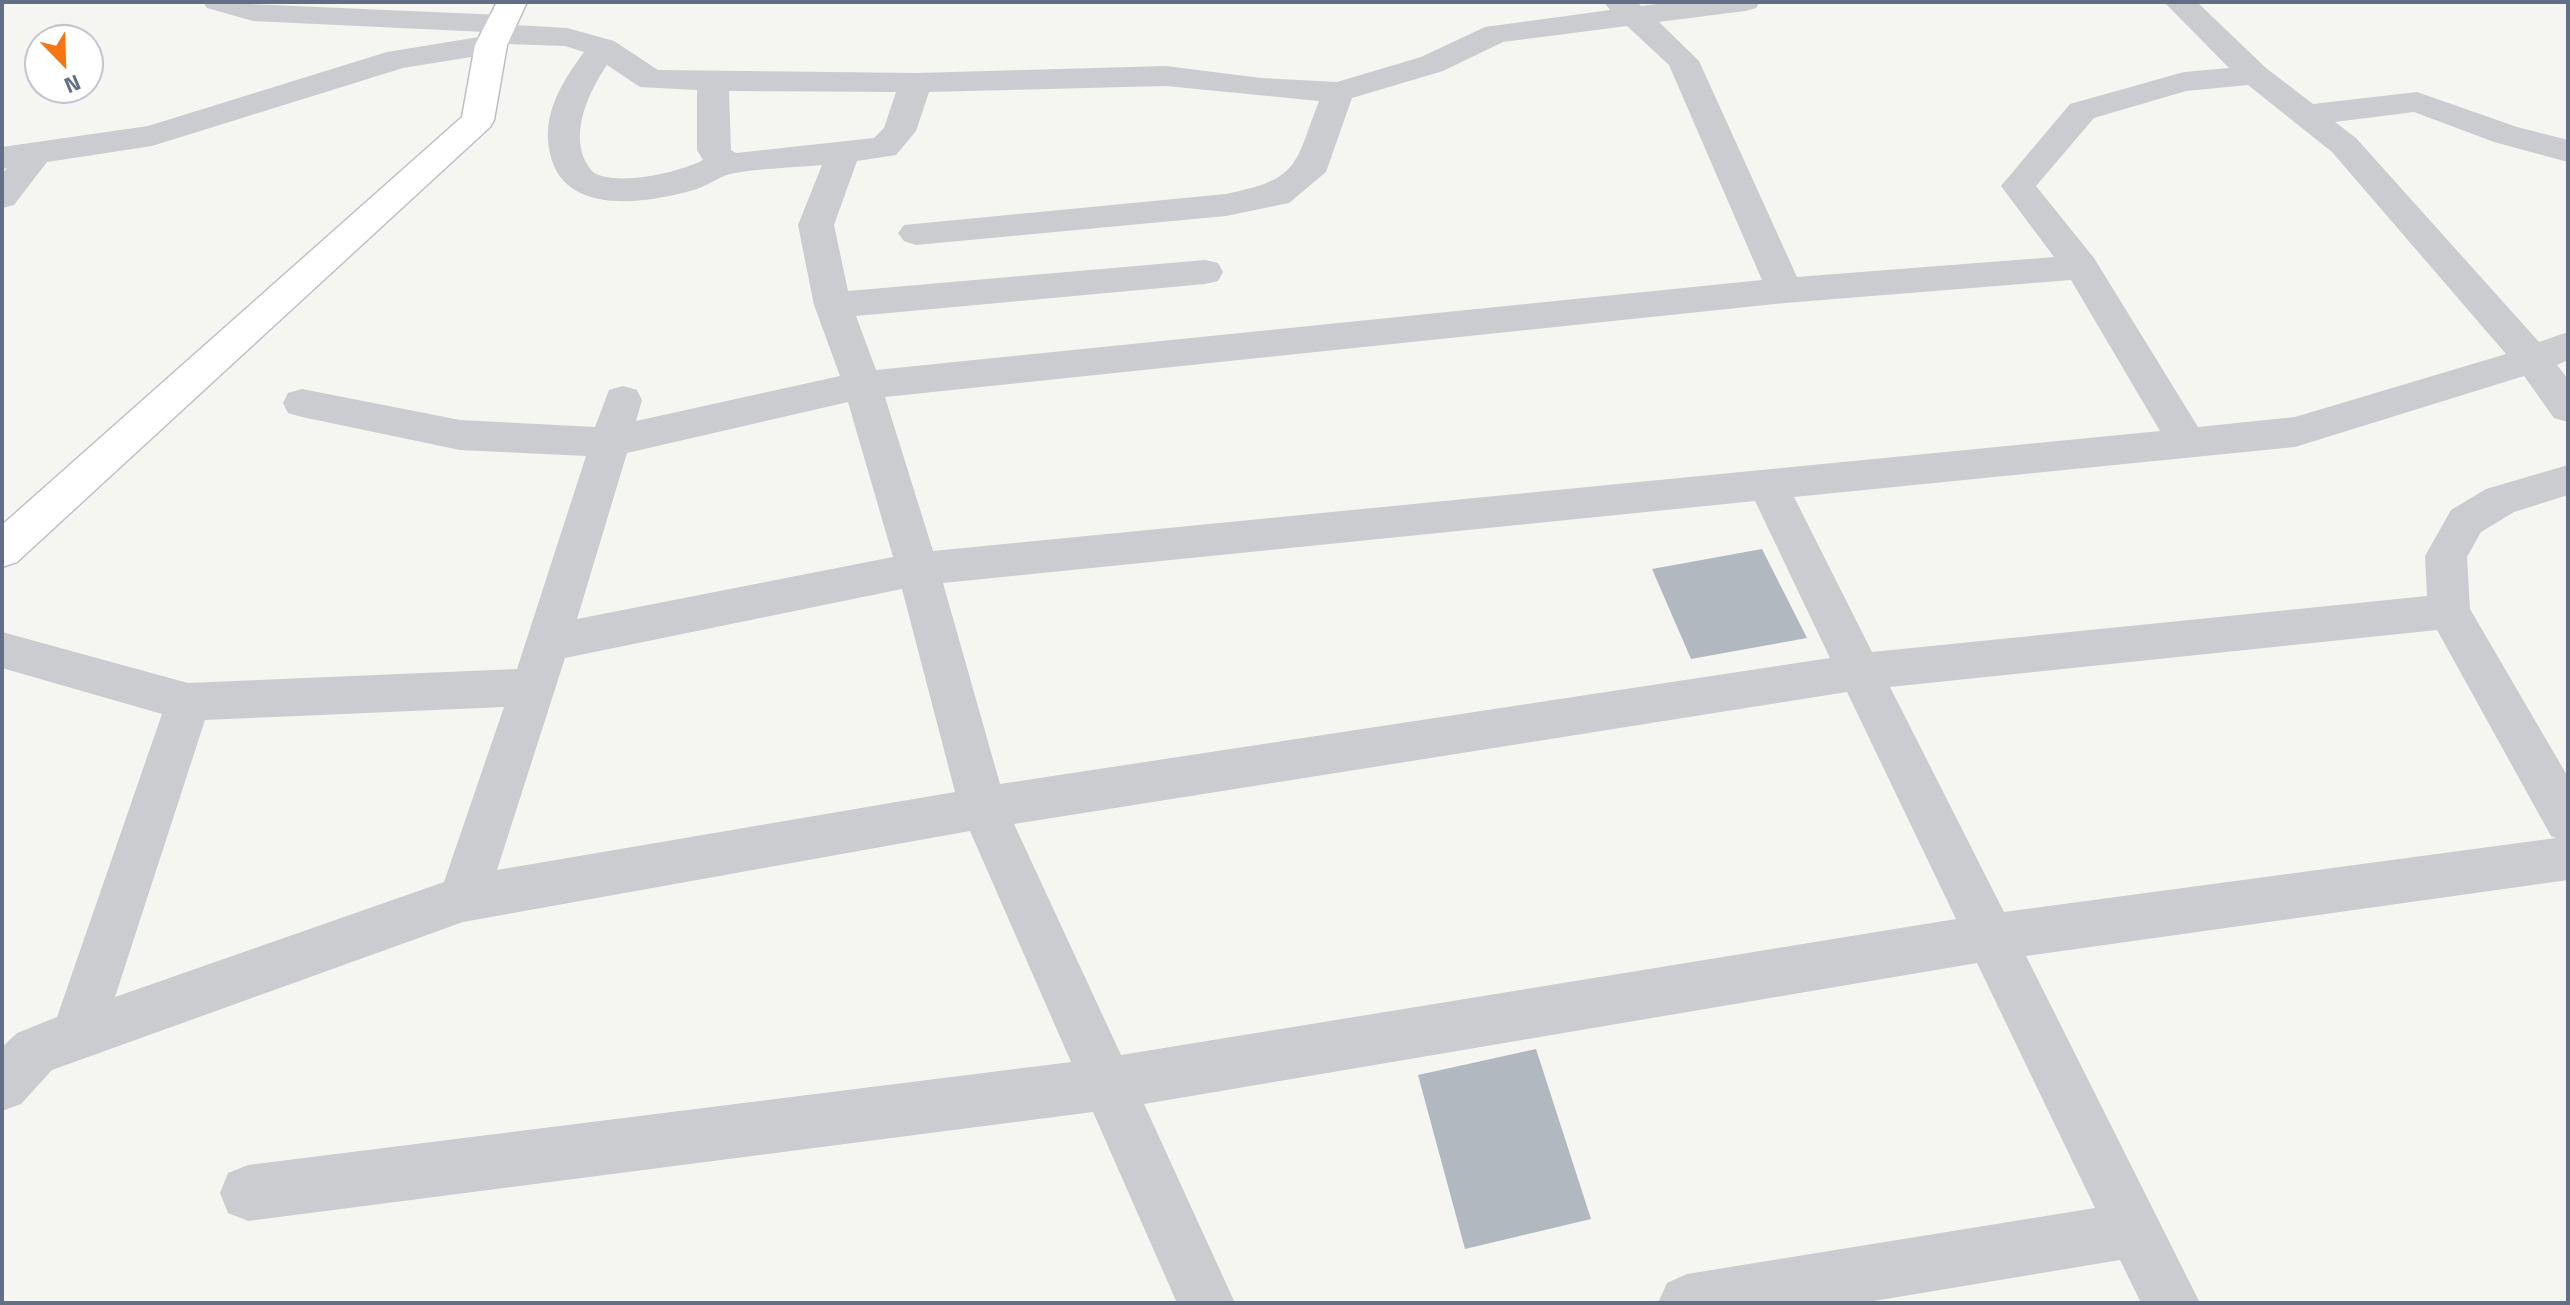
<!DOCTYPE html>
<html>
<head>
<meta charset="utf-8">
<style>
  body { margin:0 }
  #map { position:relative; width:2570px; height:1305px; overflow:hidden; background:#f5f6f2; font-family:"Titillium Web",sans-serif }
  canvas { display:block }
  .frame { position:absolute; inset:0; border:4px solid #626f86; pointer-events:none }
  .north { position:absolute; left:24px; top:24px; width:80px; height:80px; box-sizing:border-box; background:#fff; border:2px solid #c0c5cf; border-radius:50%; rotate:157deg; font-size:22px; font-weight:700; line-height:32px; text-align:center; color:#626f86 }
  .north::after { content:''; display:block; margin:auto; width:28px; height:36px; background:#f67613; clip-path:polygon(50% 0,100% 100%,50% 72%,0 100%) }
</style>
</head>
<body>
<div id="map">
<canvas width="2570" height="1305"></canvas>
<div class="frame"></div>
<div class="north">N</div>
</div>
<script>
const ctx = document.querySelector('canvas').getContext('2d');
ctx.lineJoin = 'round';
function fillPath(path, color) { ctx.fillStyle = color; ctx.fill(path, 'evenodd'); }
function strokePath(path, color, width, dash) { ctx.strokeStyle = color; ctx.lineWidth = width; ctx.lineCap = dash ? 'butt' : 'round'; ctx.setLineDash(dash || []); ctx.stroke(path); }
fillPath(new Path2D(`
  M1762,549L1807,638L1691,659L1652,569Z
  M1536,1049L1591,1219L1465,1249L1418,1075Z`), '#b2b8bf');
const secondary = new Path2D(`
  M497,2H527L507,45L494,120L490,127L17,562L2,567V525L462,117L475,45Z`);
strokePath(secondary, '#bcbfc4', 3);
fillPath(new Path2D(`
  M203,2L501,15L512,17L515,25L567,28L614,41L658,70L916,73L1166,66L1261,78L1337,82L1421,57L1485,27L1610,10L1604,2H1637L1641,6L1674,2H1760L1756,8L1745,11L1659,22L1699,61L1797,277L2054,257L2001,186L2070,104L2184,72L2229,68L2164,2H2197L2266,68L2313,104L2417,92L2517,127L2568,140V162L2494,142L2414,112L2335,122L2356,138L2539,342L2568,332V360L2557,365L2568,379V422L2554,418L2524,376L2295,447L1794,497L1872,652L2427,596L2425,556L2451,510L2486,489L2568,465V495L2514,512L2481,532L2467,557L2470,609L2568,777V880L2026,956L2200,1303H2141L2120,1260L1862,1303H1658L1667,1283L1687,1274L2095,1208L1977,963L1144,1104L1235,1303H1177L1093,1112L248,1221L228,1213L220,1193L228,1173L248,1165L1071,1062L970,831L463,922L52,1070L21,1104L2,1111V1047L17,1033L57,1017L162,714L2,668V632L188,683L517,669L586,456L460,450L302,417L288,413L283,403L288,393L302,389L460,420L595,427L609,390L623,386L637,390L642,400L636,421L840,376L814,305L798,225L822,165C792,168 759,168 730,174C719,177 708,185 697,189C650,203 563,218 550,153C541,115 562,82 584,52L565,46L506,44L502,52L403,68L152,146L47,162L14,205L2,208V174L7,168L2,169V147L148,126L387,52L485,36V32L253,21L207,8ZM1627,26L1669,65L1762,280L876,370L856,316L1205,284L1218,281L1223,272L1218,263L1205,260L848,291L834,225L857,161L896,155L916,131L929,92L1166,86L1319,101C1294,166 1300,179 1226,194L904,225L898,233L904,241L916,245L1226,216L1289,203L1326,172L1352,98L1443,71L1503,42ZM607,65L640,87L697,90V150L703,160C678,173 619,186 594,173C565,143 587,94 607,65ZM2248,85L2332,152L2506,354L2295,417L2198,427L2094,258L2036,186L2094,118L2186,91ZM729,91L896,92L884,128L874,138L736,153L731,150ZM2071,280L2160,431L933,551L885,397L1785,303ZM848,402L893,557L577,619L627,453ZM1755,501L1830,658L1000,784L943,583ZM902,589L955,792L497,870L565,658ZM2437,630L2551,836L2556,838L2004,912L1890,687ZM1847,692L1956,919L1121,1055L1014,824ZM504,707L444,882L115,997L205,720Z`), '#caccd0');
fillPath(secondary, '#fff');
</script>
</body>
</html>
